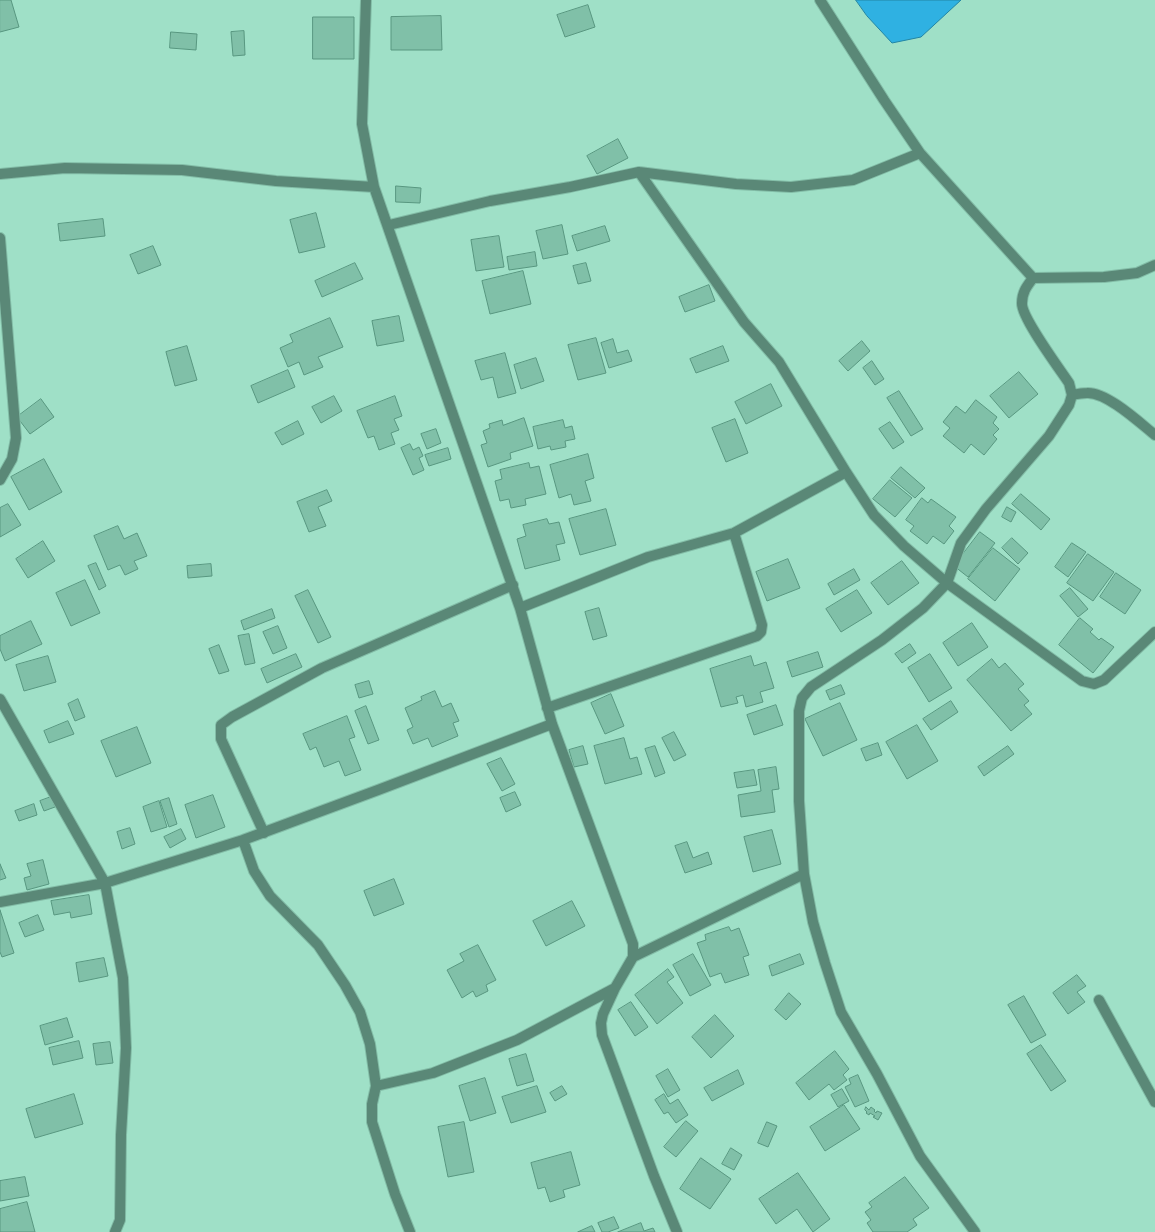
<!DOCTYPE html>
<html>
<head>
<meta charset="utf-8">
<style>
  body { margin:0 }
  canvas { display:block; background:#9fe0c7 }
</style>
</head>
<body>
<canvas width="1155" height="1232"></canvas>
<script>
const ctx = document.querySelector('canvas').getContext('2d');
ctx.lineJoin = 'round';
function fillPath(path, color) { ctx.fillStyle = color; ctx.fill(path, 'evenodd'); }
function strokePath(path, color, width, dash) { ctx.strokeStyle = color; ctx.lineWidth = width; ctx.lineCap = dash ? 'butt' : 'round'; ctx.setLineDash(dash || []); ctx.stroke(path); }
const water = new Path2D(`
  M856,0H961L921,37L892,43L867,16Z`);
fillPath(water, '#2fb1e2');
strokePath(water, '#2285a4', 1);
const building = new Path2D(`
  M0,0H11L19,27L0,32Z
  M588,5L595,27L565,37L557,15Z
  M441,16L442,50H391V17Z
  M313,17H354V59H313Z
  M244,31L245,55L233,56L231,32Z
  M171,32L197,34L196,50L170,48Z
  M618,139L628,158L597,174L587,156Z
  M396,186L421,188L420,203L396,202Z
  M316,213L325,247L299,253L290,220Z
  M103,219L105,236L60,241L58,224Z
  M562,225L568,254L543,259L536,231Z
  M605,226L610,241L577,251L572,236Z
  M499,236L504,267L476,271L471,240Z
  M153,246L161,265L138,274L130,255Z
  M535,252L537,266L509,270L507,257Z
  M355,263L363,279L322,297L315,281Z
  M586,263L591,281L578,284L573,266Z
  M523,271L531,304L490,314L482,281Z
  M709,285L715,301L685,312L679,297Z
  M399,316L404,341L377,346L372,321Z
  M330,318L343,347L318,357L323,367L304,375L299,362L288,367L280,348L293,342L290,335Z
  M596,338L606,373L578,380L568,345Z
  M613,339L617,353L628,350L632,361L609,368L601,343Z
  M862,341L870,351L848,371L839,361Z
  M187,346L197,380L175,386L166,352Z
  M723,346L729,361L696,373L690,359Z
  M505,353L516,393L498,398L493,377L481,380L475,361Z
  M536,358L544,381L521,389L514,365Z
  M872,361L884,379L875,385L863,368Z
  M288,370L295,387L258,403L251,386Z
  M1019,372L1038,394L1009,418L990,396Z
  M771,384L782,406L746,424L735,402Z
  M899,391L923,429L911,436L887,398Z
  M334,396L342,411L321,423L312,407Z
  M395,396L402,416L394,419L399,430L391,433L395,444L379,450L374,436L368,438L357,411Z
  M41,399L54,417L30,434L17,417Z
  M976,400L997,417L993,423L999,429L993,435L997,439L984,455L971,444L964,453L943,436L950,428L943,422L956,406L965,413Z
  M524,418L533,446L510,453L511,459L488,467L481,445L487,443L483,431L490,428L489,424L502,420L503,425Z
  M735,419L748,453L726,462L712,428Z
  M563,420L565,428L572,426L575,439L565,441L566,447L551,450L550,446L538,449L533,427Z
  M298,421L304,434L282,445L275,433Z
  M890,422L904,442L893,449L879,429Z
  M436,429L441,443L427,449L421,434Z
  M410,444L413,450L419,447L423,456L419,458L424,470L413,475L401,448Z
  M448,448L451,459L429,466L425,455Z
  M588,454L594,478L585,481L591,501L574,505L571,494L559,498L550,465Z
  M44,459L62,492L29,510L11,477Z
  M529,463L530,468L539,466L546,494L525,499L526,505L511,508L509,499L500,501L495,481L502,479L500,470Z
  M901,467L925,488L915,498L891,478Z
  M890,480L912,498L895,517L873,499Z
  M327,490L332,501L318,507L326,526L309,532L297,502Z
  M1021,494L1050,519L1041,530L1012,504Z
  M922,498L928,503L931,499L956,517L949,526L954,531L944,544L933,536L927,544L910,531L914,526L906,520Z
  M8,504L21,525L0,537V508Z
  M1007,507L1016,512L1011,522L1002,517Z
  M606,509L616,545L580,555L569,519Z
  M547,519L549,524L559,522L565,543L556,545L560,560L525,569L517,539L526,536L523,525Z
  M118,526L124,539L137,533L147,556L134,561L138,569L125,575L120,565L108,570L94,536Z
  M980,532L995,543L968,577L954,566Z
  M1012,538L1028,553L1018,564L1002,548Z
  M43,541L55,561L28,578L16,559Z
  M1072,543L1086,552L1068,577L1055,567Z
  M993,548L1020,569L995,601L968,579Z
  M1088,554L1114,572L1093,601L1067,583Z
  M788,559L800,588L767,601L756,572Z
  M902,561L919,583L888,605L871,583Z
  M96,563L106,586L99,590L88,566Z
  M211,564L212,576L188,578L187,566Z
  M854,569L860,580L834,595L828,584Z
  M1116,573L1141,590L1125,614L1100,597Z
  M85,580L100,613L71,626L56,593Z
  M1070,588L1088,609L1078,617L1060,596Z
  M308,590L331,637L318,643L295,596Z
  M857,590L872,613L841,632L826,609Z
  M599,608L607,636L593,640L585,612Z
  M272,609L275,618L244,630L241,621Z
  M1080,618L1093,629L1090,632L1099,640L1101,638L1114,647L1093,673L1059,645Z
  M31,621L42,644L5,661L0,649V636Z
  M972,623L988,647L958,666L943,643Z
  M278,626L287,648L273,654L263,632Z
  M249,634L255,663L245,665L238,636Z
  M910,644L916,653L902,663L895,654Z
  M219,645L229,671L219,674L209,649Z
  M818,652L823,667L792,677L787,662Z
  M296,654L302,667L267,683L261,669Z
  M930,654L952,688L929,702L908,668Z
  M48,656L56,682L24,691L16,665Z
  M751,656L754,666L766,662L774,688L760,692L763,702L746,707L743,695L736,697L738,703L721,707L710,669Z
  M992,659L999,668L1005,663L1024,684L1018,689L1029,701L1024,705L1032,714L1011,731L967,680Z
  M369,681L373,694L359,698L355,685Z
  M841,685L845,694L830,700L826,691Z
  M435,691L442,707L451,703L459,721L453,723L458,736L432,747L428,738L413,744L407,730L413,727L405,708L422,700L421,697Z
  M611,694L624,726L605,734L591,703Z
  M78,699L85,717L75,721L68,704Z
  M951,701L958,712L931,730L923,719Z
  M840,703L857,740L823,756L805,719Z
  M776,705L783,725L754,735L747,715Z
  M366,706L379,740L368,744L355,711Z
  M347,716L355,737L349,739L361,770L345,776L339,761L324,767L316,747L310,750L303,734Z
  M68,721L74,734L49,743L44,731Z
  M917,725L938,761L907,779L886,742Z
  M137,727L151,763L116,777L101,741Z
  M674,732L686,755L674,761L662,738Z
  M624,738L630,759L637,757L642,774L605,784L594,746Z
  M878,743L882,755L866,761L861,749Z
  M583,746L588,764L574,767L569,750Z
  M655,746L665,773L655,777L645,749Z
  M1008,746L1014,754L984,776L978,767Z
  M501,758L515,784L502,791L487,764Z
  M776,767L779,789L772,790L775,812L741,817L738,795L761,791L758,770Z
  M754,770L757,785L737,788L734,773Z
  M515,792L521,805L506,812L500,798Z
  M213,795L225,827L196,838L185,805Z
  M51,797L55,807L44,811L40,801Z
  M169,798L177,824L169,827L160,801Z
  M159,801L167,827L151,832L143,807Z
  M34,804L37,815L19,821L15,811Z
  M130,828L135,844L122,849L117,832Z
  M181,829L186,839L170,848L164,837Z
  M772,830L781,864L753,872L744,837Z
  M687,842L693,858L708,852L712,864L685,873L675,846Z
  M43,860L49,884L27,890L24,878L31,876L27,864Z
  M0,864L6,878L0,880Z
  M394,879L404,904L374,916L364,891Z
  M89,895L92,914L71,918L70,912L54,915L51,901Z
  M572,901L585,926L546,946L533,921Z
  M0,910L14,953L2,957L0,952Z
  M38,915L44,930L25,937L19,923Z
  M729,927L731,931L739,928L749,955L743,957L749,975L725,983L721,973L710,977L697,943L706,940L705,935Z
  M478,945L496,980L486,985L488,991L476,997L473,991L462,998L447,970L464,961L460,954Z
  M693,954L711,985L690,996L673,965Z
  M800,954L804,964L772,976L769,966Z
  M104,958L108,976L79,982L76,963Z
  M668,969L674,977L667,982L683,1003L657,1024L635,995Z
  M1077,975L1086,986L1077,992L1085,1002L1068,1014L1053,993Z
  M789,993L801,1004L786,1020L775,1010Z
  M1024,996L1046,1035L1031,1043L1008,1005Z
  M631,1002L648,1027L635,1036L618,1010Z
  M715,1015L734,1036L711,1058L692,1037Z
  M67,1018L73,1037L45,1045L40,1026Z
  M79,1041L83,1058L53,1065L49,1048Z
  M110,1042L113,1063L96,1065L93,1044Z
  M1041,1045L1066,1081L1051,1091L1027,1054Z
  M835,1051L849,1069L843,1075L847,1080L834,1090L829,1084L809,1100L796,1083Z
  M526,1054L534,1081L517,1086L509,1059Z
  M668,1069L680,1090L668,1097L656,1076Z
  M738,1070L744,1084L712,1101L704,1088Z
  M858,1075L869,1101L855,1107L845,1087L851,1084L849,1079Z
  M485,1078L496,1113L470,1121L459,1086Z
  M537,1086L546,1112L511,1123L502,1097Z
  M562,1086L567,1094L555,1101L550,1093Z
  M842,1089L849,1101L838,1107L831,1095Z
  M74,1094L83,1124L35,1138L26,1109Z
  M664,1094L670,1104L678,1099L688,1115L676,1123L668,1112L664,1114L655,1100Z
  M844,1105L860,1129L825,1151L810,1127Z
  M866,1107L869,1110L871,1107L875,1110L874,1111L876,1113L877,1111L882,1113L878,1120L873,1117L875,1116L870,1113L869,1115L866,1113L867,1112L865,1110Z
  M686,1121L698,1131L676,1157L664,1147Z
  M464,1122L474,1172L448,1177L438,1127Z
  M767,1122L777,1126L768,1147L758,1143Z
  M731,1148L742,1155L734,1170L722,1164Z
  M571,1152L580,1185L563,1190L565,1197L550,1202L545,1187L538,1189L531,1163Z
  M701,1158L731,1179L710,1209L680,1189Z
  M798,1173L830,1219L813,1232L797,1209L776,1224L759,1199Z
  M25,1177L29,1196L0,1201V1181Z
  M905,1177L929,1208L913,1219L917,1225L907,1232H873L867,1223L871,1220L865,1212L872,1207L869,1203Z
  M27,1202L35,1232H0V1209Z
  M614,1217L619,1228L608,1232H602L598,1223Z
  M641,1223L644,1231L653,1228L655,1232H618Z
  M592,1226L595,1232H578Z`);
fillPath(building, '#80c0a8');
strokePath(building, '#589780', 1);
const minor = new Path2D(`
  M366,0L362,124L374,187L520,608L552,724L633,944V957L615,988L603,1014L601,1023L602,1035L654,1176L677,1232
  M820,0L884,100L920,153L1033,278
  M639,172L744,322L779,362L846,472L874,515L904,546L947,583L1082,681L1094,684L1104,680L1155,632
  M0,174L65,168L182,170L276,181L374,187
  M389,225L490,201L570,187L639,172L736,184L791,187L853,180L920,153
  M0,238L16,438L12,459L0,480
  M1072,395C1077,394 1082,393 1087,393C1107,392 1140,423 1155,435
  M520,608L648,557L734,533L846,472
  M0,699L105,883L123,978L126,1048L121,1135L120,1220L115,1232
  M547,708L757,636L761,632L762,625L734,533
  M264,833L221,739V725L232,717L322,668L513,585
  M243,840L254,871L270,896L318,945L345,985L360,1012L370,1044L376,1086L372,1104V1122L395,1194L410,1232
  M0,902L105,883L243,840L378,790L552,724
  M633,957L804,874
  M1099,1000L1155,1102
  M376,1086L433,1073L517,1040L615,988
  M975,1232L920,1156L877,1074L841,1012L825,963L813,922L804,874L799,801V711L802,698L811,687L882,640L923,608L947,583L961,543L986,509L1049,436L1069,405L1072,395L1069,383C1059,368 1021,317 1022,303C1022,292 1027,286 1033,278L1104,277L1137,273L1155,265`);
strokePath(minor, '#83bda7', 12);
strokePath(minor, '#5a8877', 10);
</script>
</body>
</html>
